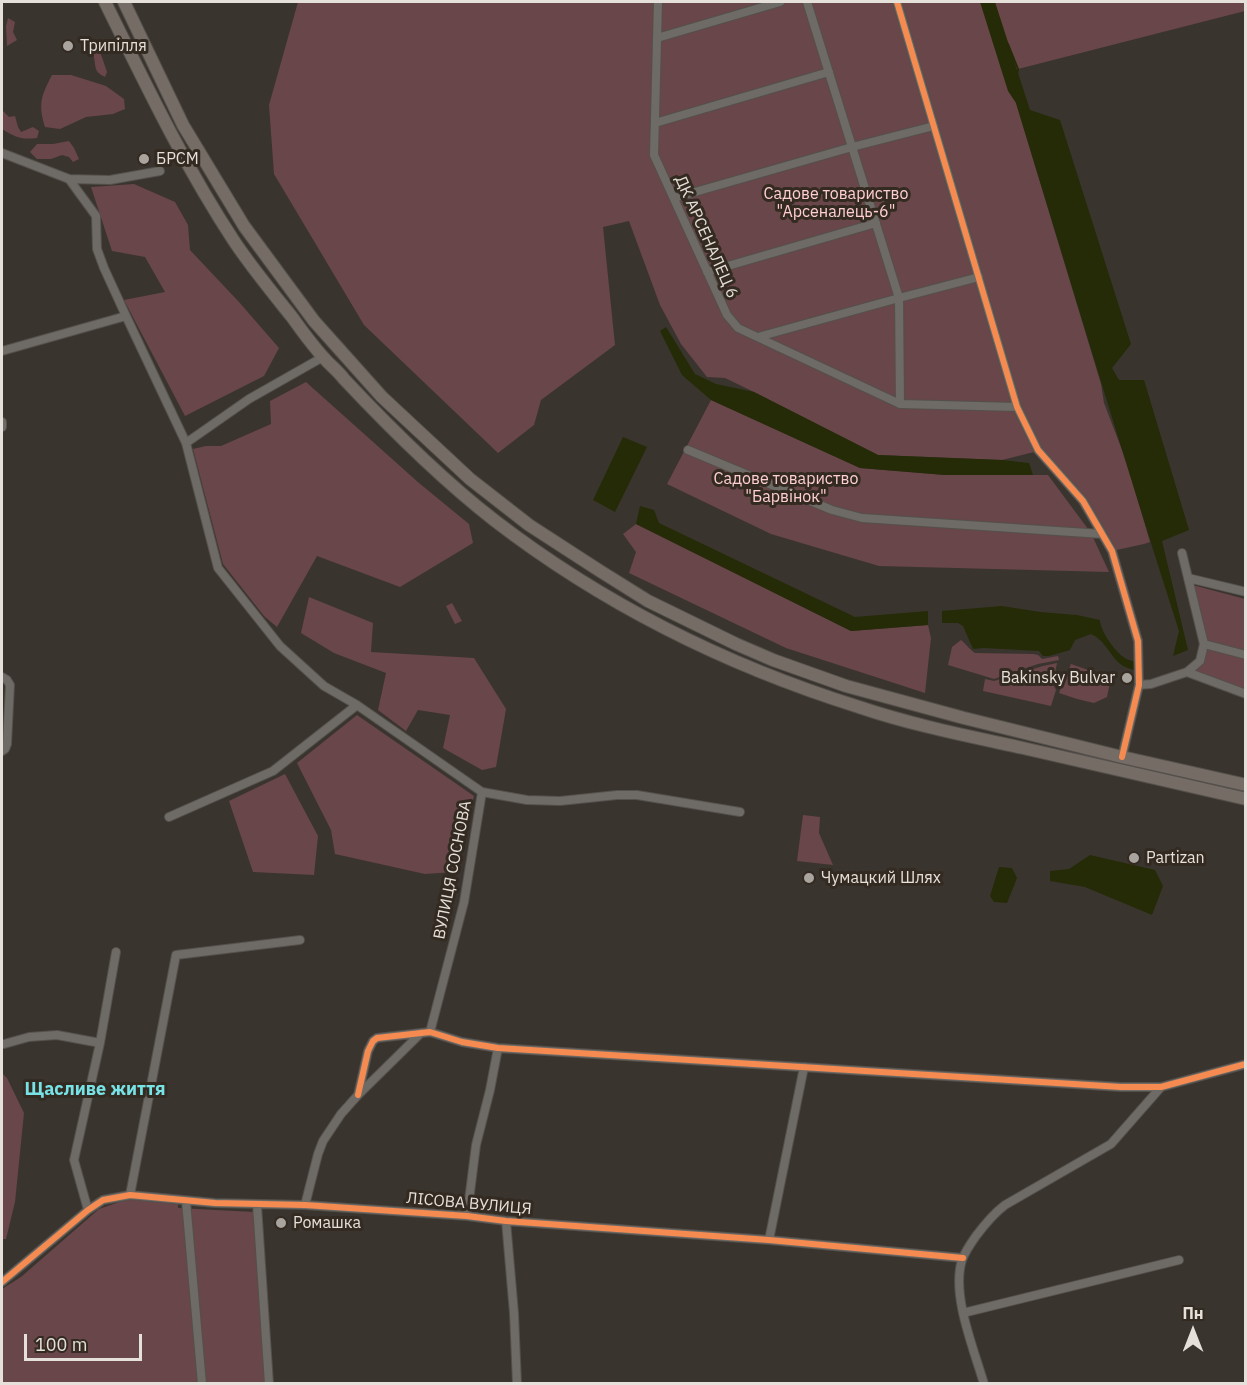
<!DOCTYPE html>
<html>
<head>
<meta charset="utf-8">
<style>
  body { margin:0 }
  #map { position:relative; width:1247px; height:1385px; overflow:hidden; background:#3a342f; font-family:"IBM Plex Sans",sans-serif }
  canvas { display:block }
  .frame { position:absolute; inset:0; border:3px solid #e6e0da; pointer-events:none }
  .north { position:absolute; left:1163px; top:1301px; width:60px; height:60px; -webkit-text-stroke:4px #332a21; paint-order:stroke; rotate:0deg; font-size:16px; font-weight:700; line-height:24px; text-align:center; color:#e6e0da }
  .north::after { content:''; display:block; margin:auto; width:21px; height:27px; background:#e6e0da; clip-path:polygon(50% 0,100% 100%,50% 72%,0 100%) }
  .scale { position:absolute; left:24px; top:1334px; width:118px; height:27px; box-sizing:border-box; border:3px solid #e6e0da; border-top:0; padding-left:8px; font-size:18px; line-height:21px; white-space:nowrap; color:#e6e0da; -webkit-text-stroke:4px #332a21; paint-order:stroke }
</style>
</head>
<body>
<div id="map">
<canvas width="1247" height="1385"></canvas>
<div class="frame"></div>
<div class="north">Пн</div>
<div class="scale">100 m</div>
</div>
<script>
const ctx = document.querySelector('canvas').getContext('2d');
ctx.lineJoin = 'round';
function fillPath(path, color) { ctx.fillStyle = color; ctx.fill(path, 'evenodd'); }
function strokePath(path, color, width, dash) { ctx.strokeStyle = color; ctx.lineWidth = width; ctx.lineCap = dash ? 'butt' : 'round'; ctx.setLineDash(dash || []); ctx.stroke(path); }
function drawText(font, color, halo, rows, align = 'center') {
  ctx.font = font + ' "IBM Plex Sans",sans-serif'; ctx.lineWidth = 6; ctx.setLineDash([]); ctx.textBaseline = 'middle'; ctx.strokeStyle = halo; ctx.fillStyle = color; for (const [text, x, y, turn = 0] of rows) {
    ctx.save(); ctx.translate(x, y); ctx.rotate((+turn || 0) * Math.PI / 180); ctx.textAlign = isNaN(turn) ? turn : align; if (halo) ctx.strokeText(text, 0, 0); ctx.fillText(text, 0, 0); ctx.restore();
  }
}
fillPath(new Path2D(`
  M298,2H1245V11L1018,69L1016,103L1101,384L1104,403L1127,463L1150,542L1144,544L1112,551L1083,501L1038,451L1002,460L878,455L754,392L725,378L707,377L681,344L660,305L629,221L603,227L615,345L541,400L534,425L498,453L364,325L274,174L269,105Z
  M8,18L15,22L13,32L17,40L7,46L6,26Z
  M91,40C101,49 103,61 107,72L105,77C92,71 97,65 93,54C92,54 87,45 86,45Z
  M52,75H71L106,86L124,99L125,109L113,114L86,117L60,129L45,127C38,104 41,96 52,75Z
  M2,110L9,117L15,116L18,127L21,132L33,127L39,131L37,138C21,140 15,137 2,129Z
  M69,141L74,148L79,159L73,162L69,157L62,155L51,159H37L30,152L37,144H53Z
  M134,184L175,202L188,225L190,250L239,302L279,348L264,376L185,416L124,300L165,292L145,257L112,251L91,187Z
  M306,382L419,483L469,524L473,543L400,587L317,556L277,627L264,616L223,564L193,449L206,446H221L271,424L270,401Z
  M711,400L860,468L945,475H1048L1091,533L1109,572L879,566L771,534L667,484Z
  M636,524L851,631L928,625L931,638L925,693L786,648L629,573L636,552L623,534Z
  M1189,584L1245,599V696L1194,675L1204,644Z
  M309,597L373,623L371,652L474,658L506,709L496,767L482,770L443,748L450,715L418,710L406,731L378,710L386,673L334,653L301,633Z
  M452,603L462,621L455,624L446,606Z
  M961,640C966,644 969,649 975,653L1033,654L1038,655L1042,659L1058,656L1059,660L1038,664L994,679L948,665L952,647Z
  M1057,663L1053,684L1056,690L1051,706L983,691L985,679L994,681L1043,666Z
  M1071,664L1111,678L1107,697L1094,703L1077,699L1059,693Z
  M357,715L474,796L454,872L425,874L335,854L331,830L297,763Z
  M285,774L318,836L314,875L253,872L229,801Z
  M803,815L820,817L819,833L833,865L797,861Z
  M2,1073L7,1078L24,1113L15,1202L6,1239H2Z
  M128,1199L178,1203V1208L254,1212L267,1383L2,1384V1289L21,1277L99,1209Z`), '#694649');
fillPath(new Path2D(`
  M980,2H995L1030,110L1060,120L1131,344L1112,368L1119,380H1144L1189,530L1162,541L1188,650L1173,656L1179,631C1123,456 1070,280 1016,103L1008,91Z
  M666,327L695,374L716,384L754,392L878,455L1002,460L1029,463L1033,475H945L860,468L711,400L682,375L660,331Z
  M623,437L647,447L615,512L593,500Z
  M640,506L654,510L659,523L855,617L928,611V625L851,631L636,524Z
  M1002,606L1040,612L1077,615L1100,620C1100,631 1116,653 1125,658C1126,659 1133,661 1134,662V670C1127,668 1121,666 1116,660C1108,651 1103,639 1091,634L1075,640L1070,650L1049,656H1043L1039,651L984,648L973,649L963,626L958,623H942V611Z
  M1090,855L1155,870L1163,886L1152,915L1085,887L1050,881V871L1069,869Z
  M999,867L1012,868L1017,878L1007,903L994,902L990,896Z`), '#252b06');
strokePath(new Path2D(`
  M1008,44L1018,69L1017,75`), '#252b06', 2);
const street = new Path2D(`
  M658,2L654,155L727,315L738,328L900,404L1017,407
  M807,2L899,298L900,404
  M897,2L1017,407L1038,450L1083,501L1112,551L1138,641L1139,685L1122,757
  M657,38L780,2
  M655,123L829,72
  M2,153L69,179L110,180L160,171
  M69,179L96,216L97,249L104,268L126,316
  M674,198L852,147L934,126
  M707,272L876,223
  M758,337L899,298L979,277
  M2,351L126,316L186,443L218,568L280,646L324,686L357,705L482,792
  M2,422V427
  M186,443L249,399L323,357
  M688,450L832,510L862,518L1102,534
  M1188,578L1246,592
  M1204,644L1246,655
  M1187,672L1246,694
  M2,677L7,680L10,685L7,744L5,749L2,751
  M1139,685L1151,684L1187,672L1200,661L1204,644L1182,553
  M169,817L273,771L357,705
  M430,1032L464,902L482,792L527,800L560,801L617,795H637L740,812
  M100,1043L116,952
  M4,1044L29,1037L57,1035L100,1043L74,1160L88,1210
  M358,1095L368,1051L373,1041L377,1038L430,1032L462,1042L498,1048L1121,1087H1161L1246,1064
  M130,1195L176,955L300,940
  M186,1201L202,1384
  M257,1205L269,1384
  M305,1205L318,1154L323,1141L341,1114L358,1095L421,1033
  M467,1216L476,1145L490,1090L498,1048
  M506,1221L514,1313L517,1384
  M769,1240L804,1067
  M2,1282L88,1210L103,1200L130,1195L215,1203L305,1205L467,1216L506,1221L769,1240L963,1258
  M963,1313L1179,1260
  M984,1384C974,1349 951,1295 962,1260C965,1252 971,1243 976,1236C985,1224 993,1214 1005,1205L1111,1144L1161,1087`);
const primary = new Path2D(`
  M105,2C145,83 184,165 234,241C252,268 272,292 292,317C302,331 312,345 324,358C330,365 338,371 344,379C391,429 440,478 494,520C603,604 728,666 859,707C912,725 968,736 1023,748C1097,765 1171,782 1246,799
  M124,2L183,125L244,226L314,321L382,397L470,479L529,525L600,571L648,601L736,644L773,660L846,686L964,718L1122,757L1246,785`);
strokePath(street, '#54504b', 10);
strokePath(primary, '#54504b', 14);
strokePath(street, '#6e6a65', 8);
strokePath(primary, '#766c66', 12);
strokePath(new Path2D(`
  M897,2L1017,407L1038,450L1083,501L1112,551L1138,641L1139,685L1122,757
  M358,1095L368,1051L373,1041L377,1038L430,1032L462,1042L498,1048L1121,1087H1161L1246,1064
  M2,1282L88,1210L103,1200L130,1195L215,1203L305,1205L467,1216L506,1221L769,1240L963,1258`), '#f68b52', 6);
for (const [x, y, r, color] of [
  [68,46,6,"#aaa49e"],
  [144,159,6,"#aaa49e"],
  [1127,678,6,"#aaa49e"],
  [1134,858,6,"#aaa49e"],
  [809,878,6,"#aaa49e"],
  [281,1223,6,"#aaa49e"]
]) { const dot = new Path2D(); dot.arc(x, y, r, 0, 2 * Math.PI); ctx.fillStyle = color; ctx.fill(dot); strokePath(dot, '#332a21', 2); }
drawText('16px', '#e6e0da', '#332a21', [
  ["Трипілля",80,46],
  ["БРСМ",156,159],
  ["Bakinsky Bulvar",1115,678,"right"],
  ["Partizan",1146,858],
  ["Чумацкий Шлях",821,878],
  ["Ромашка",293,1223]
], 'left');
drawText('16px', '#ffcfd3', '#332a21', [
  ["Садове товариство",836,194],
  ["\"Арсеналець-6\"",836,212],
  ["Садове товариство",786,479],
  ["\"Барвінок\"",786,497]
]);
drawText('16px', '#e6e0da', '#332a21', [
  ["ДК АРСЕНАЛЕЦ 6",706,237,66],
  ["ВУЛИЦЯ СОСНОВА",453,870,-79],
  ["ЛІСОВА ВУЛИЦЯ",469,1204,5]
]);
drawText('bold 18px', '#77e3e6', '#332a21', [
  ["Щасливе життя",95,1090]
]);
</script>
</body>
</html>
